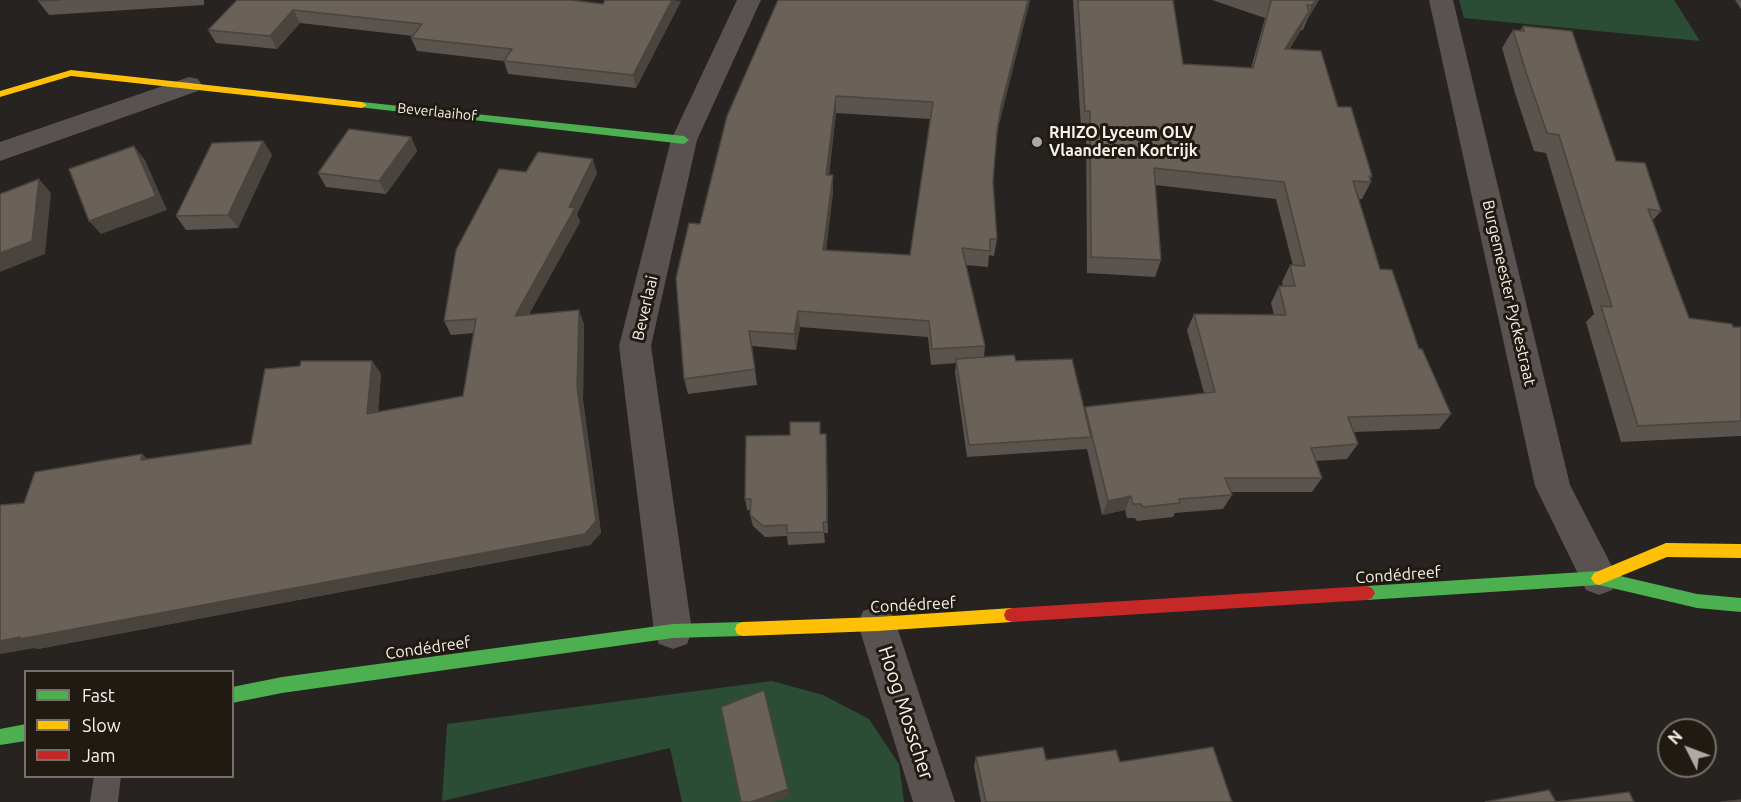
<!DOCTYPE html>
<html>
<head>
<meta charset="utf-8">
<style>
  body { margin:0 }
  #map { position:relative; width:1741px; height:802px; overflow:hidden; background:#262320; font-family:Ubuntu,sans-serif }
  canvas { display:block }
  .legend { position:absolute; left:24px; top:670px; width:210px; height:108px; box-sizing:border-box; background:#211a12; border:2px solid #767069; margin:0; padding:8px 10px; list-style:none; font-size:18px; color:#f6f1ec }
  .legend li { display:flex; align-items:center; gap:12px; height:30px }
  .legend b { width:30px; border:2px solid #767069 }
  .north { position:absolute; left:1657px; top:718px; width:60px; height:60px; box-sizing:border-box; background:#211a12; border:2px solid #767069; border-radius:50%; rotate:312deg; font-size:16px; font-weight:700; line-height:24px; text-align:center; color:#f6f1ec }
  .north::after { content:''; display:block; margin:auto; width:21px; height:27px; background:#ada9a5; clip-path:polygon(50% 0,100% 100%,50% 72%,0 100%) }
</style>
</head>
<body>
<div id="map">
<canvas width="1741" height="802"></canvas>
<ul class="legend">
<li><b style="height:8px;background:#4caf50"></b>Fast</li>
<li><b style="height:8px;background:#ffc107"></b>Slow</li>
<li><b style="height:8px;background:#c62828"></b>Jam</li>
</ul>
<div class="north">N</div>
</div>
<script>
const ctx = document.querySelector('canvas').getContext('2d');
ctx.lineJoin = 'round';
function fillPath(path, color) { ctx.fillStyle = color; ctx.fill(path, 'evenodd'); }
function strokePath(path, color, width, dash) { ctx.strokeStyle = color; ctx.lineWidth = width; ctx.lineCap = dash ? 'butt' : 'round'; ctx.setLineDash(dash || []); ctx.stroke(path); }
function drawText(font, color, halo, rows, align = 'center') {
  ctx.font = font + ' Ubuntu,sans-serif'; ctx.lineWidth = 6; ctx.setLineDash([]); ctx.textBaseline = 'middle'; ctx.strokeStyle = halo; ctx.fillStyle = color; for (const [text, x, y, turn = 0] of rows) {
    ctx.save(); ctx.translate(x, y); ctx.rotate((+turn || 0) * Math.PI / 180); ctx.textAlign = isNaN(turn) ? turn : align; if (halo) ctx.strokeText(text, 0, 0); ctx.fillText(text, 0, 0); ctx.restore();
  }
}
fillPath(new Path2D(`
  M1459,0H1674L1700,41L1464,18Z
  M772,681L823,695L869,719L899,764L904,802H682L670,748L442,801L447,724Z`), '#2b4d35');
fillPath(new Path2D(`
  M94,776H121L118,802H90Z`), '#595250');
fillPath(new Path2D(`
  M737,0H761L697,140L651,346L692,631L687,644L673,649L659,644L654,631L619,346L671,140Z
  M1429,0H1453L1570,485L1618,578L1612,590L1599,595L1586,590L1535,486Z
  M189,77L198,79L202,85L198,91L0,161V142Z
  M877,606L891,611L896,624L955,802H913L858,624L863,611Z`), '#595250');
fillPath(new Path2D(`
  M362,102L684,136L689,140L684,144L358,107V103Z
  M1599,571L1697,594L1741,598V612L1697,608L1599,585L1367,600L1362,598L1359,593L1362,588L1367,586Z
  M743,622L749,624L751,629L749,634L743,636L673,638L282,693L232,703V687L282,677L673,624Z
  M26,724V741L0,745V729Z`), '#4caf50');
fillPath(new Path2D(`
  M71,70L362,102L367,105L362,108L71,76L0,97V91Z
  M1666,543L1741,544V558L1667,557L1599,585L1594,583L1591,578L1594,573Z
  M1012,608L1018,610L1020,615L1018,620L1012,622L877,631L743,636L737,634L735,629L737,624L743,622L877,617Z`), '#ffc107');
fillPath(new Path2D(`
  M1367,586L1372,588L1375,593L1372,598L1367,600L1012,622L1006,620L1004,615L1006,610L1012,608Z`), '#c62828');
fillPath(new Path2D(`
  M39,0H204V5L49,15L38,1Z
  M237,0L603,4L605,0L681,1L636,88L508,74L504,61L417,51L411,38L413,36L300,23L277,49L216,43L208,30Z
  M778,0H1030L999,124L997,137L993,182L997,239L994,256L989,255L988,267L966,265L985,346L984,357L1016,361L1084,411L1085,407L1204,393L1187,330L1194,314L1274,315L1271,303L1279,286H1283L1282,282L1290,265L1293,266L1276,199L1155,185L1161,260L1155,277L1087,273L1086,128H1081L1073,0H1173L1183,64L1251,68L1265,18L1212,0H1319L1307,20L1303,30H1301L1289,50L1338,107L1372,176L1370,180L1371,182L1362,199H1358L1380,269L1419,349L1451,414L1439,429L1354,432L1358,444L1347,459L1316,461L1322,478L1312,492H1231L1232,495L1223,509L1175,513L1173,517L1137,521L1135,518H1127L1125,510L1102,515L1087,449L967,457L955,372L956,363L931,365L928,337L800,327L796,350L752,346L757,385L688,394L684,379L700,224ZM836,113L930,119L910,255L826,250L833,192V175H829Z
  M1735,0H1741V9Z
  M1523,26L1616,161L1661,211L1653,220L1689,318L1733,327H1741V436L1621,442L1586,322L1594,314L1546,153L1534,151L1515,93L1502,48L1513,30L1520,31Z
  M411,137L417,151L386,194L326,187L318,173Z
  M263,141L272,155L238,228L186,230L176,216Z
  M526,172L597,173L577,214L580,222L529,314L584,324L583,400L601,533L590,545L38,649L35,648L24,503L147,459L251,444L372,361L381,374L378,412L463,396L474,333L451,335L444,321Z
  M821,434L827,446L828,533H824L825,543L788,545L787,536L765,537L753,526L750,515V510H747L745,499Z
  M976,757L1120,762L1232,802H981L974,766Z`), '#5b534d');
fillPath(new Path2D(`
  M672,0L681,1L636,88L633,75Z
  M1028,0H1030L999,124L1001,107Z
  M1316,0H1319L1307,20L1312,5Z
  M293,10L300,23L277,49L270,36Z
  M1308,13L1301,30L1278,66L1285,49Z
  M836,96V113L827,191L826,175Z
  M411,137L417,151L386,194L379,181Z
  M263,141L272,155L238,228L228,215Z
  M134,146L145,160L167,210L101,234L89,221Z
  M593,159L597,173L577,214L580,222L521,329L515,316Z
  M833,175V192L824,266L823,250Z
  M39,179L51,193L45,254L0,272V253Z
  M579,310L584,324L583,400L601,533L590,545L38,649L35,648L0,654V641L577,387Z
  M798,311L800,327L796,350L794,334Z
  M372,361L381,374L376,427L367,414Z
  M826,434L827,446L828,533L827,522Z
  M142,454L156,467L141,460Z
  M1131,496L1125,510L1102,515L1108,501Z
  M764,690L790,796L774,802H751Z`), '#4a443e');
const building = new Path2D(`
  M39,0H60L38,1Z
  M237,0H571L603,4L605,0H672L633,75L504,61L512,49L411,38L422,24L293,10L270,36L208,30Z
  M778,0H1028L1001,107L997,131L993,182L997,239H990V251L962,248L985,346L932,349L929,321L798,311L794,334L749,331L755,369L684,379L676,278L689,223L700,224L727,116ZM836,96L933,102L910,255L823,250L833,175H826Z
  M1078,0H1173L1183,64L1253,68L1271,1L1269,0H1316L1312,5H1307L1309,13H1308L1285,49L1321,51L1338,107H1351L1372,176H1369L1371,182L1353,181L1380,269L1392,270L1419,349H1422L1451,414L1348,417L1358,444L1311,448L1322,478H1225L1232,495L1179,499L1180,503L1143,507L1141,504H1133L1131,496L1108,501L1085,407L1215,392L1194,314L1286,315L1279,286H1295L1290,265L1305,266L1284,182L1154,168L1161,260L1091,257L1090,111H1085Z
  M1523,26L1572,31L1616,161L1645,163L1661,211L1648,209L1689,318L1732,324L1733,327H1741V421L1638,426L1601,306L1612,307L1559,135L1547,133L1527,75L1513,30L1524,31Z
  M349,129L411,137L379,181L318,173Z
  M263,141L228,215L176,216L212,143Z
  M134,146L156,196L89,221L69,169Z
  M538,152L593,159L569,207L575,208L515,316L579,310L577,387L596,521L585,534L20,639V637L0,641V505L24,503L35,472L142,454L141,460L251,444L265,369L300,366L301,361H372L367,414L463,396L476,319L444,321L456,250L499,169L526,172Z
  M39,179L32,241L0,253V194Z
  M1014,355L1016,361L1072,359L1091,437L969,445L956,359Z
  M790,422H820V434H826L827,522H823L824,532L787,533V525L763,526L750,515L751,499H745L746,436L790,435Z
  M764,690L788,789L751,802H741L721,707Z
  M1043,747L1046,760L1116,750L1120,762L1213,747L1232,802H986L976,757Z
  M1549,790L1556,802L1629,792L1634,802H1485Z
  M1741,800V802H1721Z`);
fillPath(building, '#6a6159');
strokePath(building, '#4a443e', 1.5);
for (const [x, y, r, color] of [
  [1037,142,6,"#ada9a5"]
]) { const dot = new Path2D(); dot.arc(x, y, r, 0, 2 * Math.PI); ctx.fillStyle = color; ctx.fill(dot); strokePath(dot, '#211a12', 2); }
drawText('14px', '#f6f1ec', '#211a12', [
  ["Beverlaaihof",437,112,6]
]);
drawText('bold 16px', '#f6f1ec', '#211a12', [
  ["RHIZO Lyceum OLV",1049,133],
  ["Vlaanderen Kortrijk",1049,151]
], 'left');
drawText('16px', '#f6f1ec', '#211a12', [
  ["Burgemeester Pyckestraat",1509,293,77],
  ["Beverlaai",645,308,-77],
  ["Condédreef",1398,575,-4],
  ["Condédreef",913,605,-3],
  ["Condédreef",428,648,-8]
]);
drawText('20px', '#f6f1ec', '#211a12', [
  ["Hoog Mosscher",906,713,72]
]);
</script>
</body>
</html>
